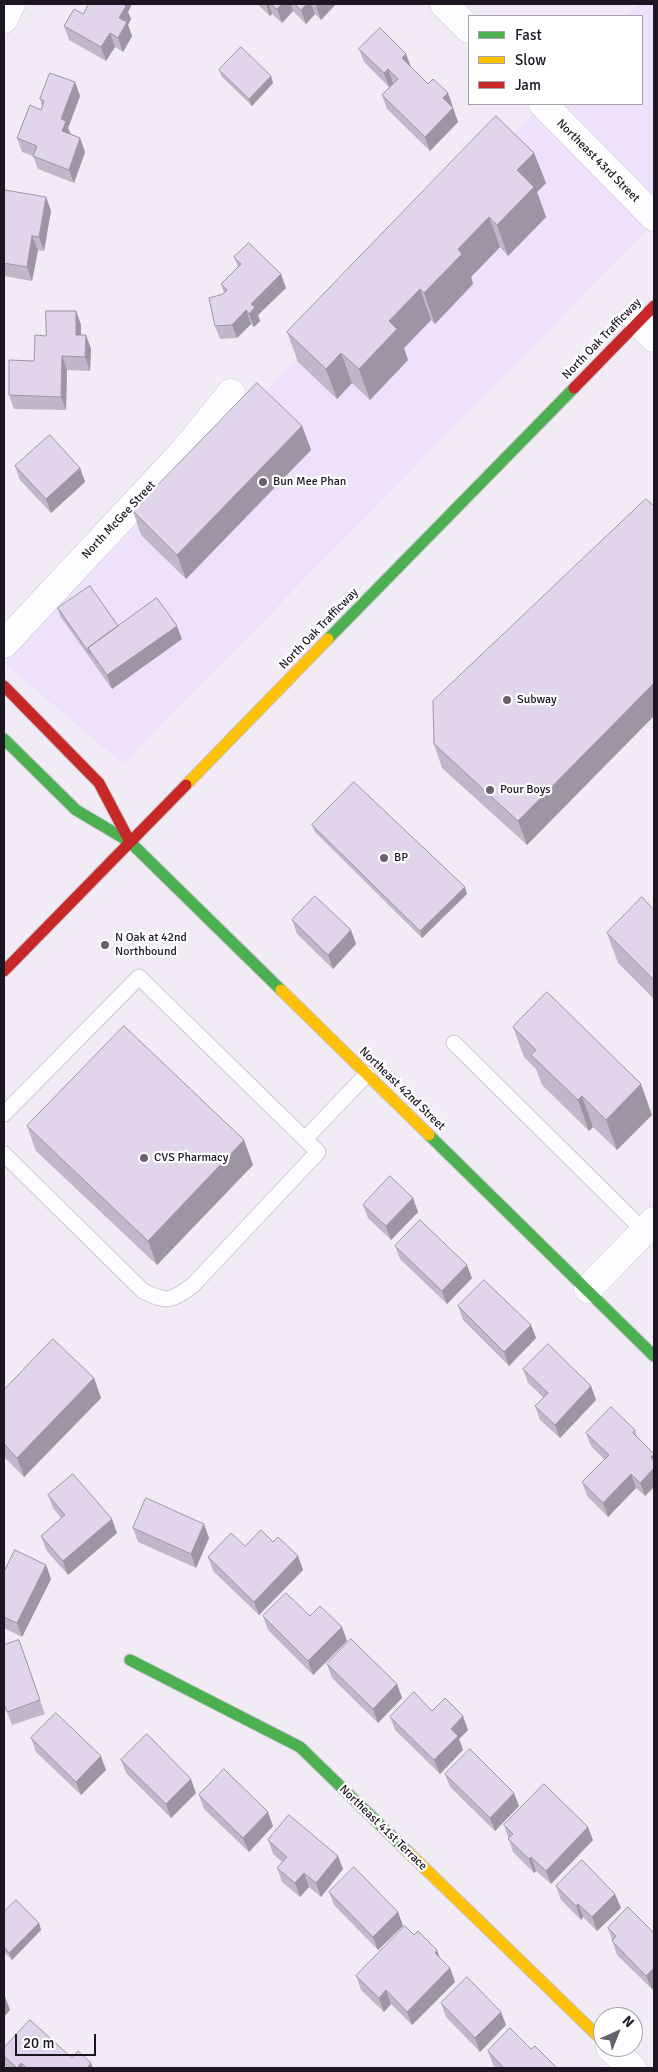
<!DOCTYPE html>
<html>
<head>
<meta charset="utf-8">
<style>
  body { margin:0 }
  #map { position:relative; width:658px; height:2072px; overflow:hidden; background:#f1ebf6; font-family:Signika,sans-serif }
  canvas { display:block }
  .frame { position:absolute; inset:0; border:5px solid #1b1621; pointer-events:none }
  .legend { position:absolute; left:468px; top:15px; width:175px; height:90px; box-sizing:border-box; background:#fff; border:1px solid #a4a2a6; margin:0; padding:6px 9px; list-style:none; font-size:15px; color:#1b1621 }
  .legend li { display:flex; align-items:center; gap:10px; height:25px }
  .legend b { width:25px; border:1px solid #a4a2a6 }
  .north { position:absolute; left:593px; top:2007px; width:50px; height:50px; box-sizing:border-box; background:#fff; border:1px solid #a4a2a6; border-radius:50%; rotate:44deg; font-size:14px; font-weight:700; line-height:20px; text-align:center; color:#1b1621 }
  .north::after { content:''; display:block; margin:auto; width:18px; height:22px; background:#66616c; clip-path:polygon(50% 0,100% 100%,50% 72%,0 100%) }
  .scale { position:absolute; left:15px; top:2034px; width:81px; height:22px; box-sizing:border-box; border:2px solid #1b1621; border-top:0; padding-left:6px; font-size:15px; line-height:18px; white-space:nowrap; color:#1b1621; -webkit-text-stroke:4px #fff; paint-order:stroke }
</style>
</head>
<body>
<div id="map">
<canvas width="658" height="2072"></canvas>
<div class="frame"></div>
<ul class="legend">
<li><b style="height:6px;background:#4caf50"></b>Fast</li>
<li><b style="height:6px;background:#ffc107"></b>Slow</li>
<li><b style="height:6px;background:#c62828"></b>Jam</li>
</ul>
<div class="north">N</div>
<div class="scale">20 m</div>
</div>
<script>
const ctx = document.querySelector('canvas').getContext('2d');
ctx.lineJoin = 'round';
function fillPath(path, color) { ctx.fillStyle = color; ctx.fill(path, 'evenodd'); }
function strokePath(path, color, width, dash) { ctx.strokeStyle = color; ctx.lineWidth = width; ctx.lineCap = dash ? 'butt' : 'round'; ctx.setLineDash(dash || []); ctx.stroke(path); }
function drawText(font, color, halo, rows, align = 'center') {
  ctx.font = font + ' Signika,sans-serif'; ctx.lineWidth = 4.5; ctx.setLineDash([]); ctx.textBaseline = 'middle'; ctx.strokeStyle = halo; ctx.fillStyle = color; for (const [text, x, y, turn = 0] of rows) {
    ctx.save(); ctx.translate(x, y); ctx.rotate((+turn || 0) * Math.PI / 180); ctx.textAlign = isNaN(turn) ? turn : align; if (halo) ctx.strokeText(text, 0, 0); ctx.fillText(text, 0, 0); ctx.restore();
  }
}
fillPath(new Path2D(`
  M639,4H654V223L123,764L4,663L543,104H642V16H627Z`), '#ede1fb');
const lane = new Path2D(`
  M454,1043L644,1231
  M4,1114L139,977L318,1152L193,1285C172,1301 167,1303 143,1291L4,1154
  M305,1139L367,1074`);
const street = new Path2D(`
  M444,4L469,29
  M4,19L11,4
  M543,104L654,217
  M638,322L654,338
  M4,644L185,450L231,393
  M588,1289L654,1221
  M610,2047L632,2068`);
const fast = new Path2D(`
  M328,639L574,388
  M4,739L76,810L130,842L281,990
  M429,1135L654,1356
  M130,1660L300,1747L408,1852`);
const slow = new Path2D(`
  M186,785L328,639
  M281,990L429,1135
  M408,1852L603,2041`);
const jam = new Path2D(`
  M574,388L654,306
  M4,686L99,783L130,842
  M4,971L186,785`);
strokePath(lane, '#ccc7d1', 17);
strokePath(street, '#ccc7d1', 29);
strokePath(fast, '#ccc7d1', 13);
strokePath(slow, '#ccc7d1', 13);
strokePath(jam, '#ccc7d1', 13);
strokePath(lane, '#fdfcfe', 15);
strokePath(street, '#fdfcfe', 28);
strokePath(fast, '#4caf50', 11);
strokePath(slow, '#ffc107', 11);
strokePath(jam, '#c62828', 11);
fillPath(new Path2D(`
  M132,4L128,12L131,19L128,25L132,36L123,52L115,47L106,61L69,40L64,26L83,14Z
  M257,4H336L321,20L315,14L306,24L293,11L282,23L272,14L270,16Z
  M359,49L406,54L411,68L428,84L448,93L458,122L430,151L387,109L382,95L393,83L389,87L364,62Z
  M219,70L273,83L252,106L222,77Z
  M75,82L80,96L68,128L71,134L80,138L85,152L74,183L38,169L33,156L22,152L17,138L41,110L42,106L40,99Z
  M534,153L546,183L537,192L546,217L508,256L500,247L471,277L473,284L435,324L431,320L404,348L408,360L370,400L352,383L337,399L298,362L287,332Z
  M46,197L51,211L44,251L38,250L32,281L4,276V200Z
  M234,257L286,288L258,315L260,321L254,327L251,324L237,338L220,339L215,326L223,294L224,293L221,284L238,267Z
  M76,311L81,325V335H86L91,349L90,371L67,370L66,410L14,409L9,395L34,361L46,336Z
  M302,426L311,450L186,579L141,535L133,511Z
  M15,466L80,468L85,482L51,513L20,480Z
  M654,506L527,845L442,768L434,744Z
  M58,608L118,626L182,639L112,689L60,616Z
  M312,825L467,894L422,938L315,832Z
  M654,910V999L618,963L607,933Z
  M292,920L351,930L356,944L333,969L297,934Z
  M513,1027L652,1115L617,1150L593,1127L589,1131L542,1085L536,1069L524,1057Z
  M27,1126L244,1140L253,1165L157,1265L36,1151Z
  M413,1198L418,1212L391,1240L368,1218L363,1205Z
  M395,1246L472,1278L447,1304L400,1259Z
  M458,1306L531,1325L536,1338L509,1366L463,1320Z
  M523,1369L591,1386L596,1400L560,1438L540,1420L535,1406L544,1398L528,1383Z
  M94,1378L101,1398L24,1477L4,1457V1390Z
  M635,1430L637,1437L645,1496L636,1488L608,1517L587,1496L582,1482L605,1460L591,1446L586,1433Z
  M48,1495L117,1533L68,1575L46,1550L41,1536L61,1518L53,1508Z
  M133,1528L209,1538L196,1568L138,1542Z
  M273,1542L298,1556L303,1570L259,1615L213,1571L208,1557Z
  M46,1565L51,1579L22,1637L4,1628V1572Z
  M263,1616H310L347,1641L313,1675L268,1630Z
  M19,1640L45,1714L12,1725L4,1704Z
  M327,1664L397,1684L402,1698L378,1723L332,1678Z
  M432,1711L468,1730L459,1739L463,1750L440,1774L395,1730L390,1717Z
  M31,1738L106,1770L81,1795L36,1752Z
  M121,1760L196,1793L171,1818L126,1773Z
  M445,1774L519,1806L495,1831L450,1787Z
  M199,1795L273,1826L249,1852L204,1809Z
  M504,1825L593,1840L551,1884L536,1871L534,1873L513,1852Z
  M268,1840L343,1869L321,1897L309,1887L300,1897L282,1882L277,1868L282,1862L273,1854Z
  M556,1886L615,1894L621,1908L597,1931L583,1917L581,1920L561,1900Z
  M329,1892L398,1912L403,1926L378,1950L334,1905Z
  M4,1912L39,1923L41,1930L12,1960L4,1952Z
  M608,1928L654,1933V1987L652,1989L617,1955Z
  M440,1958L450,1968L455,1982L412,2025L391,2004L384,2012L361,1990L356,1976Z
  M441,2003L506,2025L480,2052L446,2017Z
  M4,2048L72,2058L93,2068H7L5,2066L4,2064Z
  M531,2049L556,2067L557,2068H496L493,2065L488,2051Z`), '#c1b7ca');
fillPath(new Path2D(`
  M121,4H132L128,12L131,19L128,25L132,36L123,52L118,38L119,18Z
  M266,4H269L272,14L270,16Z
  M282,4H291L293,11L282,23L277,9Z
  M307,4H311L315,14L306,24L301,10Z
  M318,4H336L321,20L316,6Z
  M110,33L115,47L106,61L101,47Z
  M406,54L411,67L407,72L402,58Z
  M388,69L393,83L389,87L384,73Z
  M271,76L273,83L252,106L249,99Z
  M75,82L80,96L68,128L71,135L62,131L61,119Z
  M448,93L453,107L443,98Z
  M453,108L458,122L430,151L425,137Z
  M80,138L85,152L74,183L69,170Z
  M534,153L546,183L537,192L546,217L508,256L497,225L517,170Z
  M46,197L51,211L44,251L39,237Z
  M489,217L500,247L471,277L473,284L435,324L424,293L458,249Z
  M32,236L38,250L32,281L27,267Z
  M281,274L286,288L258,315L260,321L254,327L249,314L251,304Z
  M420,289L431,320L404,348L408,360L370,400L359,369L389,321Z
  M246,310L251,324L237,338L232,325Z
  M76,311L81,325V349L76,335Z
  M86,335L91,349L90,371L85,357Z
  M341,353L352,383L337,399L326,369Z
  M62,356L67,370L66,410L61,397Z
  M302,426L311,450L186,579L177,555Z
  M80,468L85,482L51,513L46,499Z
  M177,626L182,639L112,689L107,675Z
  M654,683V716L527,845L518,821Z
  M465,887L467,894L422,938L420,931Z
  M351,930L356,944L333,969L328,955Z
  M641,1084L652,1115L617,1150L606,1120Z
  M582,1096L593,1127L589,1131L578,1100Z
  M244,1140L253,1165L157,1265L148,1241Z
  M413,1198L418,1212L391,1240L386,1226Z
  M467,1265L472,1278L447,1304L442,1291Z
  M531,1325L536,1338L509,1366L504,1352Z
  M94,1378L101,1398L24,1477L17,1458Z
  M591,1386L596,1400L560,1438L555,1425Z
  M654,1454V1467L651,1457Z
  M654,1468V1487L645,1496L640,1483Z
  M631,1474L636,1488L608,1517L603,1503Z
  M112,1519L117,1533L68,1575L63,1561Z
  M204,1524L209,1538L196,1568L191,1554Z
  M298,1556L303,1570L259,1615L254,1602Z
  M46,1565L51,1579L22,1637L17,1623Z
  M342,1627L347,1641L313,1675L308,1661Z
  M397,1684L402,1698L378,1723L373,1709Z
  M463,1716L468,1730L459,1739L463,1750L440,1774L434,1760L451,1729Z
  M101,1756L106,1770L81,1795L76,1782Z
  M191,1779L196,1793L171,1818L166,1804Z
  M514,1793L519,1806L495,1831L490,1818Z
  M268,1812L273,1826L249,1852L243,1838Z
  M588,1827L593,1840L551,1884L546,1871Z
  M338,1856L343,1869L321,1897L316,1883Z
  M531,1857L536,1871L534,1873L529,1859Z
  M304,1873L309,1887L300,1897L295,1883Z
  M615,1894L621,1908L597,1931L592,1917Z
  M578,1904L583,1917L581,1920L576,1906Z
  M398,1912L403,1926L378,1950L373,1937Z
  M39,1923L41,1930L12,1960L9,1953Z
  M437,1950L442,1964L435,1953Z
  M450,1968L455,1982L412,2025L407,2012Z
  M654,1968V1987L652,1989L646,1976Z
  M386,1990L391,2004L384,2012L379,1998Z
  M5,1996L10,2010L4,2017V1998Z
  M501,2012L506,2025L480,2052L475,2038Z
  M21,2063L23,2068H17Z
  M91,2063L93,2068H87Z`), '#9d95a4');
const building = new Path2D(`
  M89,4H123L126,6L119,18L127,22L118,38L110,33L101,47L64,26L74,9L83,14Z
  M271,4H282L277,9Z
  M295,4H307L301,10Z
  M380,28L406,54L402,58L428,84L433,79L448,93L443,98L453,108L425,137L382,95L398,79L388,69L384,73L359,49Z
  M241,47L271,76L249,99L219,70Z
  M50,73L75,82L61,119L66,121L62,131L80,138L69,170L33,156L37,146L17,138L30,105L41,110L44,101L40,99Z
  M496,116L534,153L517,170L534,187L497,225L489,217L458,249L462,254L424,293L420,289L389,321L397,329L359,369L341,353L326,369L287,332Z
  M5,190L46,197L39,237L32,236L27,267L4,263V200Z
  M249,243L281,274L251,304L255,307L249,314L246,310L232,325L215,326L209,298L223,294L227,290L221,284L241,264L234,257Z
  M46,311H76V335H86L85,357L62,356L61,397L9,395V360L34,361L35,335L46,336Z
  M257,383L302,426L177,555L133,511Z
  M50,435L80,468L46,499L15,466Z
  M646,499L654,506V683L518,821L434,744L433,701Z
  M90,586L118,626L88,648L90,654L58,608Z
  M157,598L177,626L107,675L88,648Z
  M354,782L465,887L420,931L312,825Z
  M315,896L351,930L328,955L292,920Z
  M642,897L654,910V980L607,933Z
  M547,992L641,1084L606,1120L582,1096L578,1100L531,1055L536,1050L513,1027Z
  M124,1026L244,1140L148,1241L27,1126Z
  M390,1176L413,1198L386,1226L363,1205Z
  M420,1220L467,1265L442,1291L395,1246Z
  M484,1280L531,1325L504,1352L458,1306Z
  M53,1339L94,1378L17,1458L4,1444V1390Z
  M548,1344L591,1386L555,1425L535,1406L548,1393L523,1369Z
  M611,1407L635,1430L633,1433L654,1454L651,1457L654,1461V1468L640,1483L631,1474L603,1503L582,1482L609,1455L586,1433Z
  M73,1474L112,1519L63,1561L41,1536L65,1515L48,1495Z
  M146,1498L204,1524L191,1554L133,1528Z
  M261,1530L273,1542L278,1537L298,1556L254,1602L208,1557L231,1533L245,1546Z
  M15,1550L46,1565L17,1623L4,1617V1572Z
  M286,1593L310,1616L320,1606L342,1627L308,1661L263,1616Z
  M351,1639L397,1684L373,1709L327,1664Z
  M19,1640L40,1700L7,1712L4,1704V1645Z
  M414,1692L432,1711L445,1698L463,1716L451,1729L458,1736L434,1760L390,1717Z
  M56,1713L101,1756L76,1782L31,1738Z
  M147,1734L191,1779L166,1804L121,1760Z
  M470,1749L514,1793L490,1818L445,1774Z
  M224,1769L268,1812L243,1838L199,1795Z
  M544,1784L588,1827L546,1871L531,1857L529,1859L508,1839L513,1834L504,1825Z
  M289,1815L338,1856L316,1883L304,1873L295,1883L277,1868L287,1857L268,1840Z
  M582,1860L615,1894L592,1917L578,1904L576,1906L556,1886Z
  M354,1867L398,1912L373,1937L329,1892Z
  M16,1900L39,1923L9,1953L4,1947V1912Z
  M628,1907L654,1933V1968L646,1976L612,1941L616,1936L608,1928Z
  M405,1926L414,1935L418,1931L437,1950L435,1953L450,1968L407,2012L386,1990L379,1998L356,1976Z
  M467,1977L501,2012L475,2038L441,2003Z
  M30,2020L72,2058L78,2051L91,2063L87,2068H27L21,2063L17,2068L4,2056V2048Z
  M510,2028L531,2049L535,2046L556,2067L555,2068H504L488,2051Z`);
fillPath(building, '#e0d5eb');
strokePath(building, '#9d95a4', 1);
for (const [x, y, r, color] of [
  [263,482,5,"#66616c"],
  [507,700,5,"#66616c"],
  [490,790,5,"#66616c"],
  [384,858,5,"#66616c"],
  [105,945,5,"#66616c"],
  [144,1158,5,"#66616c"]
]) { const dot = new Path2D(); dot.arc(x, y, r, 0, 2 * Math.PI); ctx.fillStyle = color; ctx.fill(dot); strokePath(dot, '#fff', 2); }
drawText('12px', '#1b1621', '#fff', [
  ["Northeast 43rd Street",598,161,45],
  ["North Oak Trafficway",602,339,-46],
  ["North McGee Street",119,520,-47],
  ["North Oak Trafficway",319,629,-46],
  ["Northeast 42nd Street",402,1089,44],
  ["Northeast 41st Terrace",383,1828,44]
]);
drawText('12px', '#1b1621', '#fff', [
  ["Bun Mee Phan",273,482],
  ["Subway",517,700],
  ["Pour Boys",500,790],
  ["BP",394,858],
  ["N Oak at 42nd",115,938],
  ["Northbound",115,952],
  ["CVS Pharmacy",154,1158]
], 'left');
</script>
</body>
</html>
